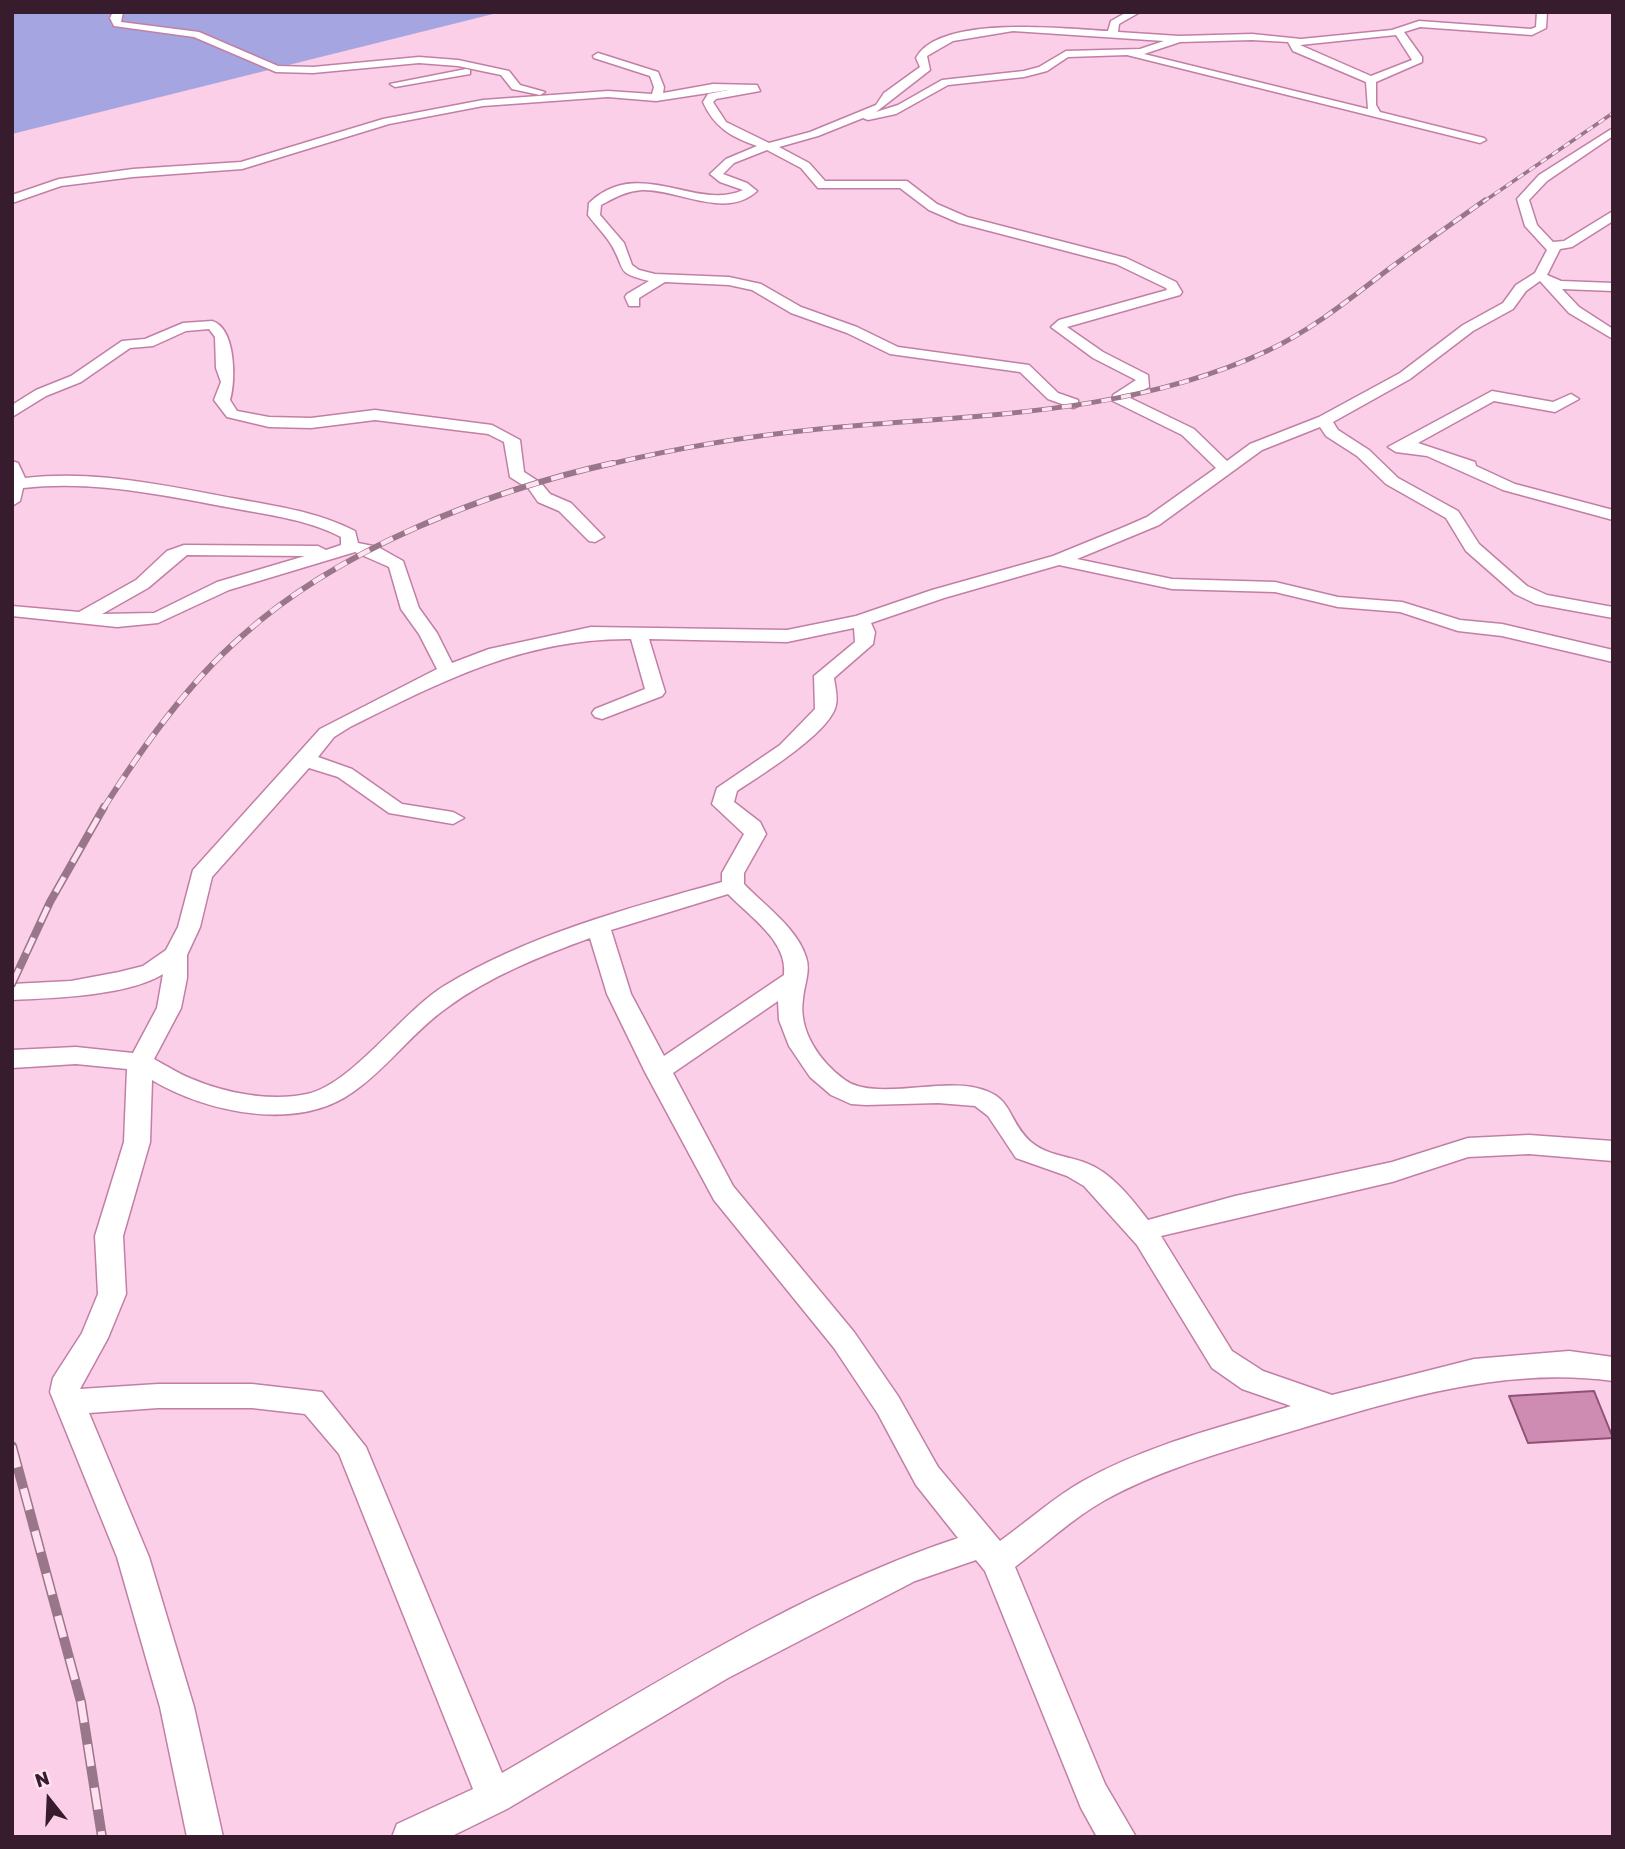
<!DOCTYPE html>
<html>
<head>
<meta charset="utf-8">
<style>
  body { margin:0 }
  #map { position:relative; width:1625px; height:1849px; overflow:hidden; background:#fbcfe7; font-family:Rubik,sans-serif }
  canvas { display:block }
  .frame { position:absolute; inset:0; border:14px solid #361c2c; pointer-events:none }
  .north { position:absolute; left:14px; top:1765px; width:70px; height:70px; -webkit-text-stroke:5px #ffe1f1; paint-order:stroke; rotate:342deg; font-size:19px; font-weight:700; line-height:28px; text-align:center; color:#361c2c }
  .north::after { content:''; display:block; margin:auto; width:24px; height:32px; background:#361c2c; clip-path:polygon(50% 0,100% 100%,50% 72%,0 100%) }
</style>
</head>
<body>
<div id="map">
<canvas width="1625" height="1849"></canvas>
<div class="frame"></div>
<div class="north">N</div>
</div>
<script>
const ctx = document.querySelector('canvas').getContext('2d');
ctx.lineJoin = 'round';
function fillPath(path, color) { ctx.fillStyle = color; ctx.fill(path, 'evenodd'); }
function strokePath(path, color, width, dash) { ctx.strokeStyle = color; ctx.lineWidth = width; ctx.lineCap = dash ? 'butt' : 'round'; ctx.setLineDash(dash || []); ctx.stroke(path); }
fillPath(new Path2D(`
  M12,12H501L12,134Z`), '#a5a5e2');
const building = new Path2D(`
  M1594,1391L1613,1438L1528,1443L1509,1396Z`);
fillPath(building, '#cf8cb2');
strokePath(building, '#8f5176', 2);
const minor = new Path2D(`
  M113,12H123L121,22L199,32L278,66L313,67L419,57L458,60L509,71L520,85L545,92L540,95L512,89L501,75L458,66L419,63L313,73L276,72L194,37L114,26L110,18Z
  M1127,12H1140L1119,24L1118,32L1179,36L1252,34L1301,39L1392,30L1419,21L1531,29L1536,27L1537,12H1547L1546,28L1532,35L1420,27L1404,32L1422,57V62L1376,82V105L1380,112L1484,138L1486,140L1480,143L1127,55L1068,57L1047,71L1024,77L948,85L896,114L868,120L863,118L818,136L779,147L809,163L825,181H907L937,204L967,217L1126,258L1176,282L1182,292L1180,295L1067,327L1103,352L1148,375L1149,387L1130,398L1194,429L1227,461L1250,444L1319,417L1400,373L1463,325L1503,303L1516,285L1535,273L1547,250L1525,226L1517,199L1539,175L1613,128V136L1547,181L1529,200L1537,225L1553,242L1564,241L1613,211V221L1572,247L1560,249L1547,275L1561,281L1613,283V291L1562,289L1579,307L1613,329V339L1569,313L1540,281L1526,291L1513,309L1473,331L1410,379L1333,422L1338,430L1369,450L1398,478L1458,511L1479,544L1527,586L1547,595L1613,607V618L1536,604L1515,594L1466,551L1446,518L1386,484L1357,456L1326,436L1320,427L1262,450L1159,525L1077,559L1172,579L1275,582L1338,597L1402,602L1460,620L1502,624L1613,650V662L1502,636L1458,631L1400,612L1338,607L1275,592L1172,589L1059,565L944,598L871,623L875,632L873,644L834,678C835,686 838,697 836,705C831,732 760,776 737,791L734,802L760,822L766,834L744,873V884C765,906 797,928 806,957C811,971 804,985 803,999C798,1031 820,1062 845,1080C872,1100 937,1080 972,1087C1015,1095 1005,1118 1031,1142C1046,1155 1068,1156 1086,1163C1111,1172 1132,1199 1148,1220L1235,1196L1392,1162L1468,1138L1529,1135L1613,1141V1161L1529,1154L1468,1157L1392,1182L1161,1236L1232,1351L1263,1371L1332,1395L1474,1359L1569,1351L1613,1357V1381C1500,1365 1387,1403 1279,1435C1220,1453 1159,1470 1105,1500C1073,1518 1044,1545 1015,1567L1105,1784L1136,1837H1097L1081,1808L985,1571L976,1560L915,1581L728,1678L507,1809L450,1837H392L397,1824L473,1789L339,1454L305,1414L252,1408H158L89,1413L149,1557L194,1707L223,1837H187L160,1707L117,1557L50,1392L53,1378L82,1333L98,1294L95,1236L124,1142L127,1069L76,1064L12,1068V1050L76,1047L133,1053L157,1008L163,974C128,996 54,998 12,1000V984L71,981L119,972L143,966L166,950L178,927L193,870L320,729L437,669L419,634L401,609L389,567L355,552L229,590L158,623L117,627L12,616V606L79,612L136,580L167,551L184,545L318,546L326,550L341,545V537C306,519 269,515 232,508C161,495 94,480 23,488L20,501L12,506V461L18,463L25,478C95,470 162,485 232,498C274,506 316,511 355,531L358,543L378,547L403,561L419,608L437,633L452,663L489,649L591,627L787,630L856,616L932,590L1053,556L1124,527L1147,517L1216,468L1182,435L1113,401V395L1136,380L1093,358L1051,327L1059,320L1167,290L1166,288L1116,264L959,223L929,210L900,188H818L801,168L767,150L734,163L723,174L747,183L757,191C726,220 678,189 642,190C626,191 614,198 601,205L600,215L624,243L632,265L639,270L655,274L729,277L761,284L801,307L857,327L898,347L1029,365L1058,393L1078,400V406L1073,408L1048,399L1020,372L890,354L847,333L791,313L752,290L729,285L665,282L639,298V306H629L625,297L627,294L649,281C615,272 627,272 612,246C606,235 595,225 588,215L589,203C639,155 696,212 743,190L720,182L710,174L726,159L757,146C731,137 714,127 703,102L708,94L728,90L656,101L608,97L483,106L389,124L242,169L133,177L61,186L12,203V195L59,179L133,169L241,162L383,119L483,100L608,91L652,94L654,87L650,76L594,58L593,56L598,53L658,72L664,87L663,93L713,84L757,85L760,91L716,99L713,102L726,122L769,143L810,132L876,105L884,93L920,67L916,58C939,14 1066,29 1108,31L1111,21ZM1013,31L1164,41L1140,49L1066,51L1039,67L1024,71L942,80L898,105L876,112L930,70L927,56L953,41ZM1396,35L1412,60L1371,76L1300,45ZM1252,40L1288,42L1293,51L1366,82L1368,109L1144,54L1180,42ZM187,555L305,556L217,582L154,613L102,614L148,588ZM854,628L855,642L814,676L815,709L780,745L717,788L712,804L744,834L722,873V882C628,908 528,935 444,986C402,1012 351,1085 307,1094C271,1102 225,1093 192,1079C179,1074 167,1066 154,1059L181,1008L187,978V955L200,927L212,877L309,768L338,777L389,813L453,824L464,818L453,812L402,804L352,769L318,757L334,737L350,727C442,681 525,638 631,639L645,689L595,709L592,713L595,717L602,719L662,696L665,692L649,639L787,642ZM728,894C750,917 788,941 784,975L664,1056L631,994L611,930ZM590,938L607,994L645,1072L714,1200L834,1348L878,1414L916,1485L958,1538C796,1592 649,1688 502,1773L366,1447L322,1392L252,1384H158L80,1389L108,1338L126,1294L123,1236L150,1142L152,1080C207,1113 298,1132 353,1092C388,1068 413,1031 448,1007C490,976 541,956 590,938ZM778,1001L779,1020L789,1046L810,1077L831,1095L851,1104L866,1105L938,1103L975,1106L988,1116L1016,1158L1067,1176L1084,1186L1137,1245L1212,1368L1242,1389L1291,1406C1221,1427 1147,1445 1083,1481C1054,1497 1027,1522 1000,1541L938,1467L898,1396L854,1332L733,1186L673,1073Z
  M466,69L470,70V74L395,87L390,84Z
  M212,321C236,328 236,382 230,400L237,411L269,417L311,418L375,410L492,425L520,440L524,472L541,483L550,494L571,503L604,537L595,542L589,541L559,511L538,502L529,489L510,477L504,442L488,434L375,420L311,428L269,427L227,417L214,400L221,382L216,368L215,337L209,329L186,331L153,346L130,348L81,382L46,396L12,417V405L36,390L71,376L122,341L145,339L183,323Z
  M1492,391L1553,402L1571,394L1579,399L1555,412L1494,401L1418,443L1475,462L1476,466L1515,484L1613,510V520L1503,490L1427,456L1396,452L1388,447Z`);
strokePath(minor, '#c27fa6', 3);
fillPath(minor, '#fff');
const railFar4 = new Path2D(`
  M1483,202L1613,113`);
const railFar3 = new Path2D(`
  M606,465C673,449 741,437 810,430C964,414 1123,418 1267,351C1312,330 1351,298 1390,268C1421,245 1453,223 1485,200`);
const railFar2 = new Path2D(`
  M103,809C142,748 187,684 242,636C338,549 488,491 613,463`);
const railFar1 = new Path2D(`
  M12,984L50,902L104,807`);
const rail = new Path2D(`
  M12,1446L81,1702L102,1837`);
strokePath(railFar4, '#99768a', 3.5);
strokePath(railFar3, '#99768a', 5);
strokePath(railFar2, '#99768a', 6);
strokePath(railFar1, '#99768a', 8);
strokePath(rail, '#99768a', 10);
strokePath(railFar4, '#ffe1f1', 2.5, [7]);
strokePath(railFar3, '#ffe1f1', 3.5, [10]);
strokePath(railFar2, '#ffe1f1', 4.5, [13]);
strokePath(railFar1, '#ffe1f1', 5, [17]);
strokePath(rail, '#ffe1f1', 7, [22]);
</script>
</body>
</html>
